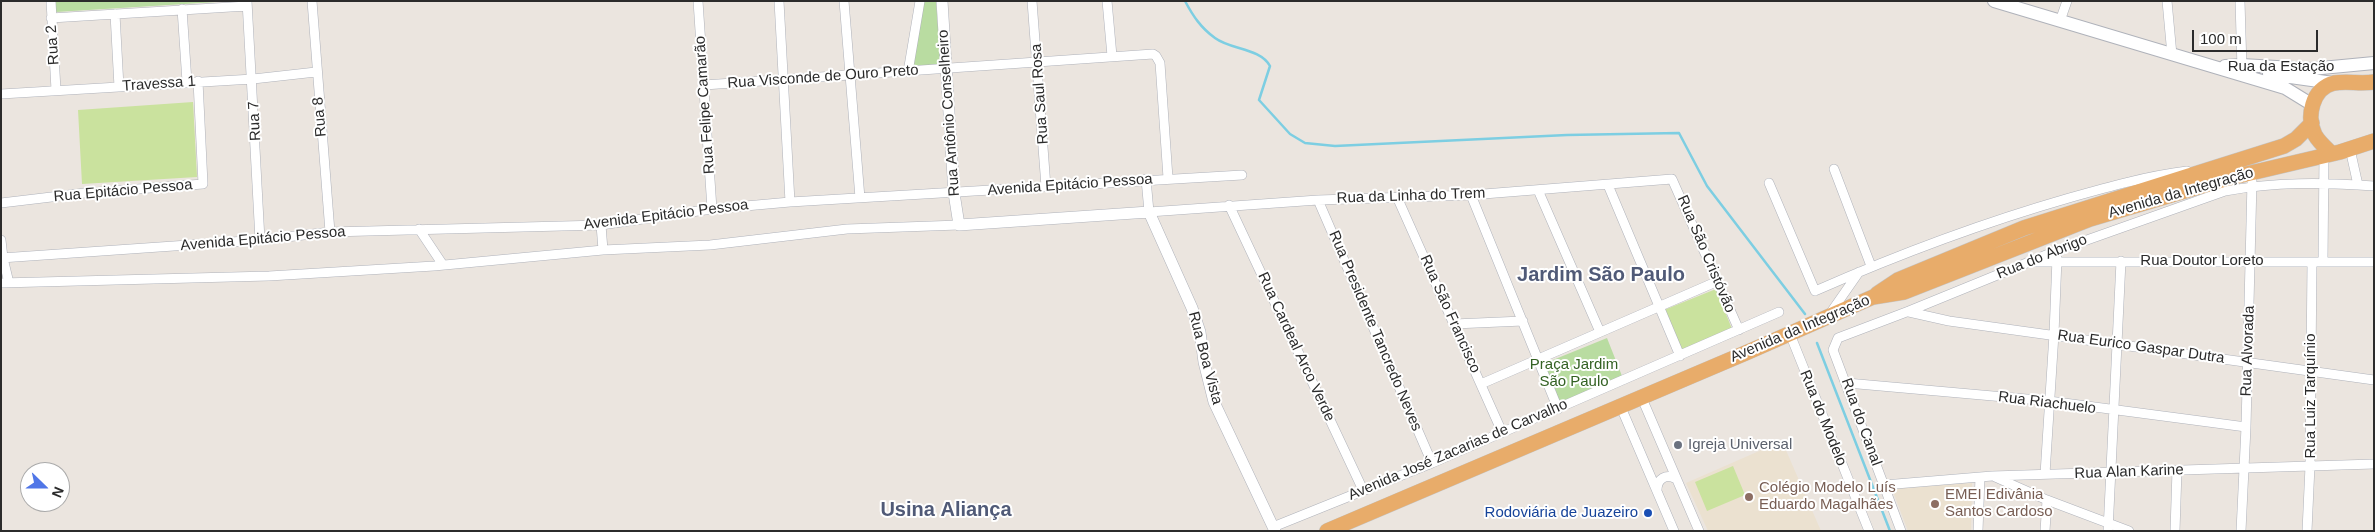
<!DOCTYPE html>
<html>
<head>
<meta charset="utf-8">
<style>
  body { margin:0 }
  #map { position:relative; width:2375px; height:532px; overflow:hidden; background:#ebe5df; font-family:Helvetica,sans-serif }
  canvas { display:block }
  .frame { position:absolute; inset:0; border:2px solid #2b2b2b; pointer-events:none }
  .north { position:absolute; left:20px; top:462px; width:50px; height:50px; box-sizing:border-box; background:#fff; border:1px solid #aaa; border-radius:50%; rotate:112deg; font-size:14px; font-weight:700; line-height:20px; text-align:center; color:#2b2b2b }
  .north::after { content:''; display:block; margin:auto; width:18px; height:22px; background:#5076e7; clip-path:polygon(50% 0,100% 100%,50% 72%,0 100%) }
  .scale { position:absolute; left:2192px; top:30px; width:126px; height:22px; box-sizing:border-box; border:2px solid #2b2b2b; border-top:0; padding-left:6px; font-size:15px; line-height:18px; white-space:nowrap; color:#2b2b2b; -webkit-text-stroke:4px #fff; paint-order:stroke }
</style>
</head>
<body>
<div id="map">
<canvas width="2375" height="532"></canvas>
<div class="frame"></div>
<div class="north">N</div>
<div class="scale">100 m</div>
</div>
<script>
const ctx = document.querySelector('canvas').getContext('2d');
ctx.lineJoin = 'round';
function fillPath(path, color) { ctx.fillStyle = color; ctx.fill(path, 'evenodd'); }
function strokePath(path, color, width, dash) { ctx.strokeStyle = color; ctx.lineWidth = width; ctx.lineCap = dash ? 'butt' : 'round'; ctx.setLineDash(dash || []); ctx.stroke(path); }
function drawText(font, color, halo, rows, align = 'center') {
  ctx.font = font + ' Helvetica,sans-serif'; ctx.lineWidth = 4; ctx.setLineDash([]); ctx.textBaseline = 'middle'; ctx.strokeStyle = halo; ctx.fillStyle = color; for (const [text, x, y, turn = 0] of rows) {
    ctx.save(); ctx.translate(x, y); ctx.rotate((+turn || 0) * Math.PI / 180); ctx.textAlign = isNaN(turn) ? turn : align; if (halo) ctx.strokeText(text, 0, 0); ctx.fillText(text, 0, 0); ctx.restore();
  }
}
fillPath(new Path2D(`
  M1782,441L1821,531H1708L1686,483Z
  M1972,483L1971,531H1908L1892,489Z`), '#ebe1d0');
fillPath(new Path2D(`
  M55,1H233L56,12Z
  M922,1H936L941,65L910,68Z
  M1607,338L1622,376L1559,404L1543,364Z`), '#b9dca1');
fillPath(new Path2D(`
  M193,102L197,177L82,184L78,110Z
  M1716,289L1732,329L1681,351L1664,310Z
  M1733,466L1745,495L1707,511L1695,482Z`), '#cae29e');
strokePath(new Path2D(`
  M1185,1C1193,16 1201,28 1215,38C1231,50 1260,48 1270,66L1259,100L1290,134L1305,143L1335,146L1567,135L1679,133L1707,186L1805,314
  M1817,343L1890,531`), '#7dcee2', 2.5);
const minor = new Path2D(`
  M51,1L56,90
  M247,1L260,240
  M312,1L330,232
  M698,1L712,209
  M779,1L790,202
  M844,1L860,198
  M1032,1L1046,187
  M1107,1L1112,56
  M2167,1L2172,55
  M2240,1L2242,69
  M182,9L187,82
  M115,14L119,87
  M51,18L247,6
  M2060,21L2067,1
  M908,72L920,1
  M704,85L1153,54L1156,56L1160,63L1168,178
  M1,94L253,79L316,72
  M2350,149L2358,185
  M1834,169L1871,266
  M1146,179L1149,212L1318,200L1471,195L1672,179L1739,330
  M1769,183L1815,291C1897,255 1982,223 2069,198C2108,187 2147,176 2187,171
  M1608,185L1680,356
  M1538,190L1600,332
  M1471,195L1558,409
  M1397,197L1502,432
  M1318,200L1432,463
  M1,203L85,193L203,184L198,81
  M1229,205L1363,490
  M601,225L603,250
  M419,229L443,265
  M1,240L3,258L9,283
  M1,258L260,240L330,232L601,225L712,209L790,202L1242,175
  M2033,262H2374
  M2323,262L2324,154
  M1,283L269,276L434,266L603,250L710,245L847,229L959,225
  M1909,312L1949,321L2374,380
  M1829,315L1859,272
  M1454,324L1523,321
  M1790,334L1869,531
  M1847,383L2049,401L2246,427
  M1481,384L1718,281
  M1641,396L1699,531
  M1620,405L1674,531
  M2045,474L2054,334L2057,258
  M1995,477L2047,500L2129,531
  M1884,485L1992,476L2374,464
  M1657,490C1657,479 1666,473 1676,479
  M1273,527L1432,463L1779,312
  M1901,531L1833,350L1838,338L1909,311L2056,251L2225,191C2276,182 2322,182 2374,186
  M1978,531L1980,477
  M2045,531L2047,500
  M2108,531L2121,261
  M2175,531L2177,470
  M2241,531L2246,427L2252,181
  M2307,531L2310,466L2312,262`);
const tertiary = new Path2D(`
  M942,1L954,193L959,225L1149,212L1192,308L1200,332L1204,362L1214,402L1275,531`);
const secondary = new Path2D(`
  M1994,1L2285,88L2311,104
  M2225,66L2242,65L2311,69L2374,63
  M2269,74L2333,83`);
const trunk = new Path2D(`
  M2331,153C2326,148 2319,142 2315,135C2306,117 2312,88 2334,83C2347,81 2361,84 2374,82
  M1877,294L1898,280L2024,228L2284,146L2296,139L2312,123
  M1327,531L1748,352L1873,297L1904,292L2090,219L2225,179L2340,152L2374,141`);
strokePath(minor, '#afb2ba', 10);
strokePath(tertiary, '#afb2ba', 12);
strokePath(secondary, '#afb2ba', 14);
strokePath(trunk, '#c4c4c4', 16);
strokePath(minor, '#fff', 9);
strokePath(tertiary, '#fff', 11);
strokePath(secondary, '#fff', 12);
strokePath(trunk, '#e8ac6a', 15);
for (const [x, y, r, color] of [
  [1678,445,5,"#6b7280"],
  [1749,497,5,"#8d6e63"],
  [1935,504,5,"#8d6e63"],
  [1648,513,5,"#1a4fb4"]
]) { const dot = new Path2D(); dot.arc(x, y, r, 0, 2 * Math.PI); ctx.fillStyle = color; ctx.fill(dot); strokePath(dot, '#fff', 2); }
drawText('15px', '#2b2b2b', '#fff', [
  ["Rua 2",53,45,-94],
  ["Rua da Estação",2281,67],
  ["Rua Visconde de Ouro Preto",823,77,-4],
  ["Travessa 1",159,84,-4],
  ["Rua Saul Rosa",1040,94,-94],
  ["Rua Felipe Camarão",705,105,-94],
  ["Rua Antônio Conselheiro",949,113,-94],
  ["Rua 8",320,117,-95],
  ["Rua 7",255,121,-93],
  ["Avenida Epitácio Pessoa",1070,185,-4],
  ["Rua Epitácio Pessoa",123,191,-5],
  ["Avenida da Integração",2181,193,-16],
  ["Rua da Linha do Trem",1411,196,-2],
  ["Avenida Epitácio Pessoa",666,215,-7],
  ["Avenida Epitácio Pessoa",263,239,-5],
  ["Rua São Cristóvão",1706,254,67],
  ["Rua do Abrigo",2042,257,-22],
  ["Rua Doutor Loreto",2202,261],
  ["Rua São Francisco",1450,314,66],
  ["Avenida da Integração",1800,329,-23],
  ["Rua Presidente Tancredo Neves",1375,331,67],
  ["Rua Cardeal Arco Verde",1296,347,65],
  ["Rua Eurico Gaspar Dutra",2141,347,8],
  ["Rua Alvorada",2248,351,-88],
  ["Rua Boa Vista",1205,358,75],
  ["Rua Luiz Tarquínio",2311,396,-90],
  ["Rua Riachuelo",2047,403,7],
  ["Rua do Modelo",1823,418,68],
  ["Rua do Canal",1861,422,70],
  ["Avenida José Zacarias de Carvalho",1458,450,-23],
  ["Rua Alan Karine",2129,472,-2]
]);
drawText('15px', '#336122', '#fff', [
  ["Praça Jardim",1574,365],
  ["São Paulo",1574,382]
]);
drawText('15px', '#5b616d', '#fff', [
  ["Igreja Universal",1688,445]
], 'left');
drawText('15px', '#785e54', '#fff', [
  ["Colégio Modelo Luís",1759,488],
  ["Eduardo Magalhães",1759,505],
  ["EMEI Edivânia",1945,495],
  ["Santos Cardoso",1945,512]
], 'left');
drawText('15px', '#164399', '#fff', [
  ["Rodoviária de Juazeiro",1638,513]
], 'right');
drawText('bold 20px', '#505a77', '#fff', [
  ["Jardim São Paulo",1601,275],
  ["Usina Aliança",946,510]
]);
</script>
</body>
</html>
